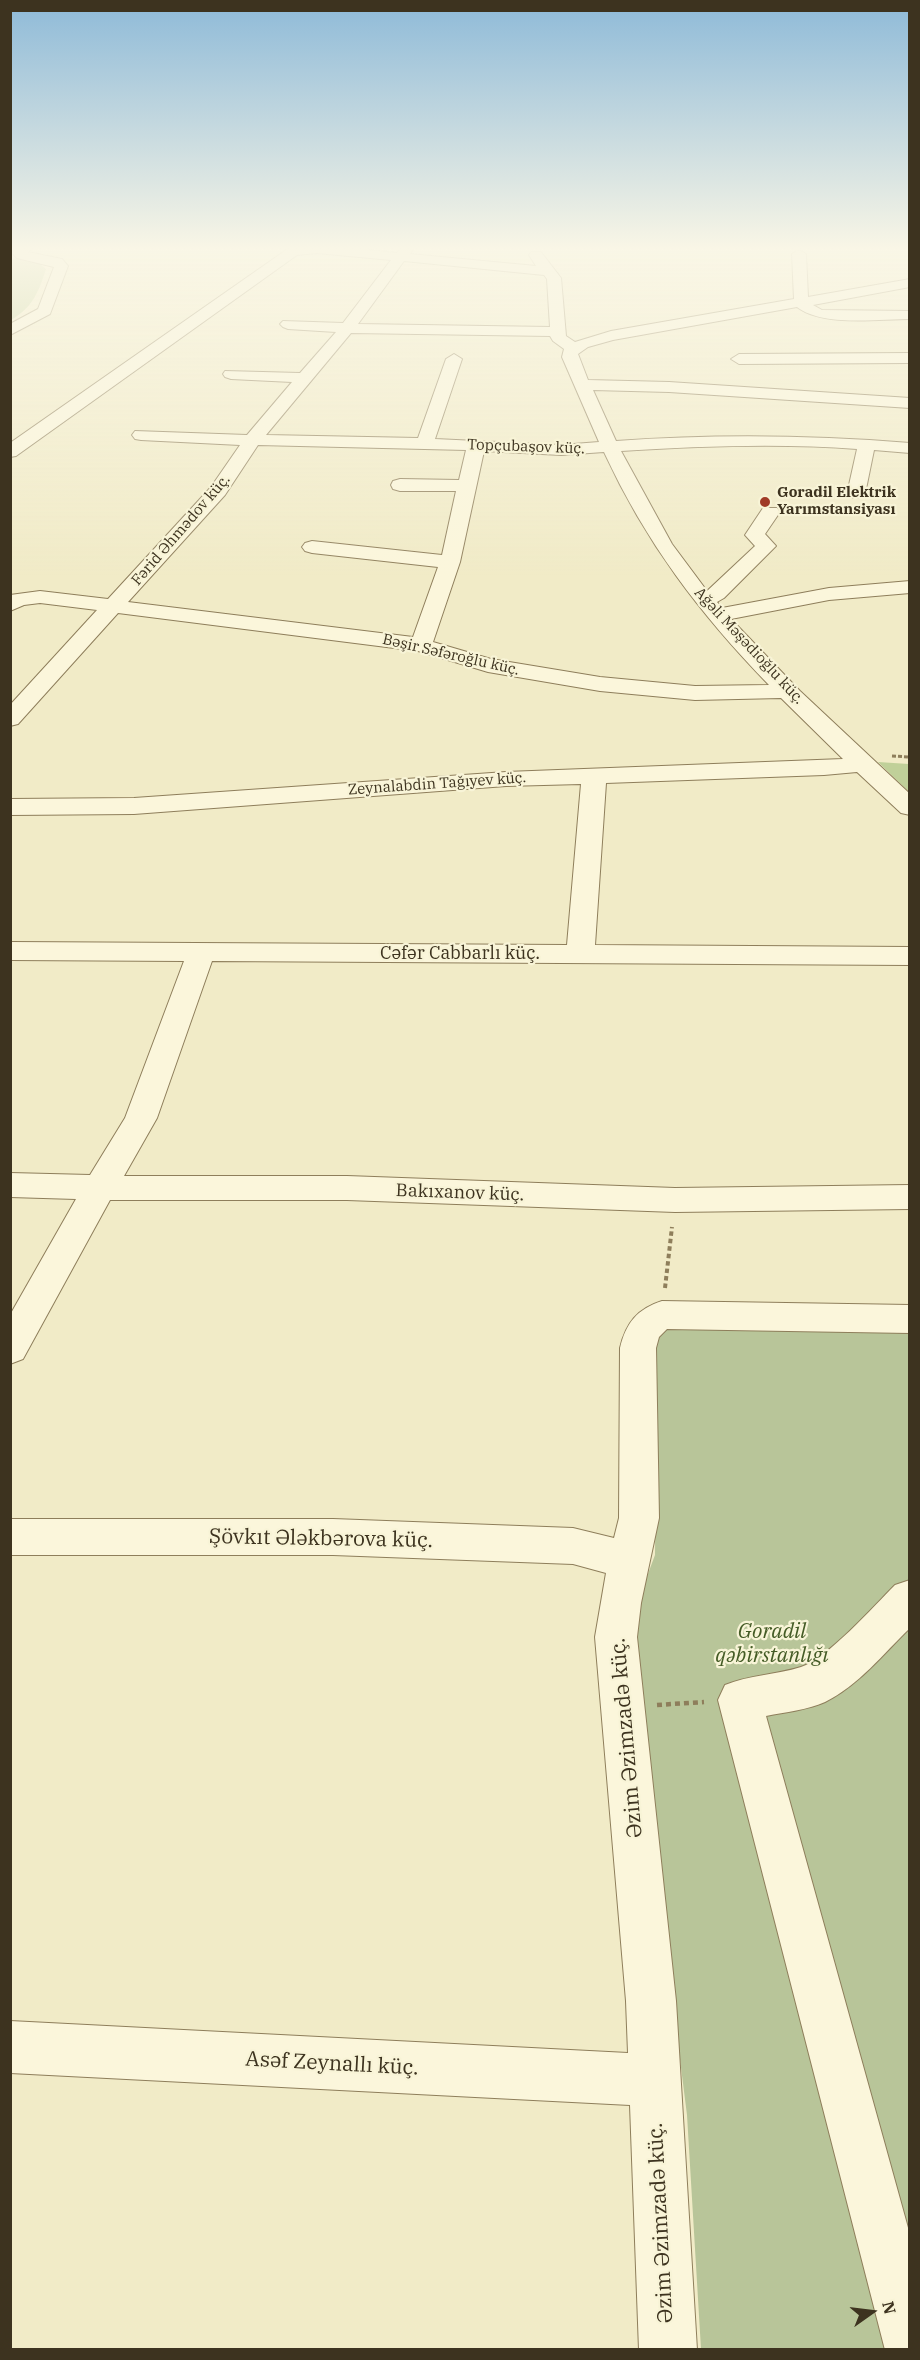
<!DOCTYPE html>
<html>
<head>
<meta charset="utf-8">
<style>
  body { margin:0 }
  #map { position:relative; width:920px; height:2360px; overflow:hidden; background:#f1ebc7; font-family:"IBM Plex Serif",serif }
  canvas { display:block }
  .frame { position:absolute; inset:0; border:12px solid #3d331f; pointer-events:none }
  .north { position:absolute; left:842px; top:2282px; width:60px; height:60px; -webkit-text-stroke:4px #f8f4d7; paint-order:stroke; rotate:76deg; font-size:16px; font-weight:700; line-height:24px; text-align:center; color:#3d331f }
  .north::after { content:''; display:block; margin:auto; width:21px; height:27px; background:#3d331f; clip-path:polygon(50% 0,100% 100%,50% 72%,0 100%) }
</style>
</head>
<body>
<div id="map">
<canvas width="920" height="2360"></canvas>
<div class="frame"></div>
<div class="north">N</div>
</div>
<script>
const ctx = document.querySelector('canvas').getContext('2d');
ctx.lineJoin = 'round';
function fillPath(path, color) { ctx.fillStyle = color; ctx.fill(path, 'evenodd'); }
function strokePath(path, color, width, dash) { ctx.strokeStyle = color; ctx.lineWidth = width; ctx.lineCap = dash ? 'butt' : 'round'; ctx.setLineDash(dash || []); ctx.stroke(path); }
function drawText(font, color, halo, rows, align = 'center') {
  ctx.font = font + ' "IBM Plex Serif",serif'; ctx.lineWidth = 4.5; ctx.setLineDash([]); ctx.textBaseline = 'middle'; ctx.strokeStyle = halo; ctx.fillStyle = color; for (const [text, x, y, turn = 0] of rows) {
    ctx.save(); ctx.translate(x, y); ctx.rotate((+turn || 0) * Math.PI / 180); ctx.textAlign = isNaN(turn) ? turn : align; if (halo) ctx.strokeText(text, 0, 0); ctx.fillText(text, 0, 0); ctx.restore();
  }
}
fillPath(new Path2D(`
  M10,258L37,262L46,269C39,292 32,308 11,320Z
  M878,762L909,764V792Z`), '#c0d099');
fillPath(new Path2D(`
  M657,1325L909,1329V2349H701L687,2115L638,1726L633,1614L655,1555Z`), '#b8c599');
const minor = new Path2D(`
  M17,248H32L28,252L62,259L68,266L50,314L10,335V324L38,309L54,267L17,258L12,253Z
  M289,248H347L397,253L400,248H414L410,254L536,266L529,255L531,252H541L561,278L566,336L575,342L611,331L794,299L792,254L799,250L806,254L808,297L910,279V287L813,305L822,310L910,311V319C878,319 823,327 797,307L613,340L588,347L578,354L588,380L669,382L910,398V408L669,392L593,390L616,441C714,434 812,435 910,443V453L874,450L865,494L863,498H849L847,494L857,449C780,443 699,446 621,451L672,544L707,591L755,546L745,535L763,508H777L780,512L765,534L776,546L724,598L717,602L722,608L829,588L910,581V593L829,600L731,619L800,691L910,794V815L901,813L857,772L824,775L606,783L595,945L910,947V965L212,961L157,1118L124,1176H347L675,1188L910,1185V1209L675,1212L347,1200H110L23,1359L10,1364V1315L76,1199L10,1197V1173L90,1175L125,1118L184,961L10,960V942L567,945L581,784L506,786L134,814L10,815V799L134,798L506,772L843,759L781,698L695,700L600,691L488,672L418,651L118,613L18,724L10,726V705L97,610L40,603L24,605L10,611V595L40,591L108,599L211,487L240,445L141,440L135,439L132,435L135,431L247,435L292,382L231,379L225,377L223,374L225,371L300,373L336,332L288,329L283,327L280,324L283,321L343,323L391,260L317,253L297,255L16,456L10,457V443ZM404,261L544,275L547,279L550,327L358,324ZM351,333L550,336L553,341L564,349L562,357L599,442L561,445L435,439L462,359L454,354L446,359L418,438L266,435ZM258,445L466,450L459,480L400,479L393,481L391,485L393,489L400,491H456L442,555L312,541L305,543L302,547L305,551L312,553L438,567L413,637L128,602L225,495ZM484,451L561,455L604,452C646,543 700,614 769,685L695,686L600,677L491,659L433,642L460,562Z
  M910,353V363L739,364L731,359L739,354Z
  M662,1301L910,1305V1333L667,1329L659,1337L656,1348L659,1518L641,1603L637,1637L676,2001L697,2350H639L630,2105L10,2073V2021L628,2053L626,2001L595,1637L606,1573L573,1564L333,1555H10V1519H333L573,1528L614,1538L619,1518L620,1348C626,1323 637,1309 662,1301Z
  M910,1580V1628C884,1653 858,1686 825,1702C807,1710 786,1712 766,1716L910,2235V2350H885L718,1700L725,1685C749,1675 776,1675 801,1667C827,1659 874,1606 895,1585Z`);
strokePath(minor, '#8e7e5b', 2);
strokePath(new Path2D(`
  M892,756L910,757`), '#8e7e5b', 3, [4, 2]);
strokePath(new Path2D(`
  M665,1288L672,1227`), '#8e7e5b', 4, [4.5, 3]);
strokePath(new Path2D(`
  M657,1705L704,1702`), '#8e7e5b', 4.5, [5, 4]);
fillPath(minor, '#fbf6db');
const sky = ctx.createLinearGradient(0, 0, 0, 578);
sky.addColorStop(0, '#8ebad8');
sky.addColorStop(0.43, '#f9f6e6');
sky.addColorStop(1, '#f9f6e600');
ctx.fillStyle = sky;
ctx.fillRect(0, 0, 920, 578);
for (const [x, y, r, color] of [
  [765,502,6,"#a03b27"]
]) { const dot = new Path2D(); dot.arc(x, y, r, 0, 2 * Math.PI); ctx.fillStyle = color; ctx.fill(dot); strokePath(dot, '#f8f4d7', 2); }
drawText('15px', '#3d331f', '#f8f4d7', [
  ["Topçubaşov küç.",526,447,2],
  ["Fərid Əhmədov küç.",181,530,-49],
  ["Ağəli Məşədioğlu küç.",749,646,47],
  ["Bəşir Səfəroğlu küç.",451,655,13],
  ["Zeynalabdin Tağıyev küç.",437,784,-4]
]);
drawText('bold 15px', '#3d331f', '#f8f4d7', [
  ["Goradil Elektrik",777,493],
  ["Yarımstansiyası",777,510]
], 'left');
drawText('18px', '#3d331f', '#f8f4d7', [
  ["Cəfər Cabbarlı küç.",460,954],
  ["Bakıxanov küç.",460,1193,2]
]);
drawText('21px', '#3d331f', '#f8f4d7', [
  ["Şövkıt Ələkbərova küç.",321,1539,1],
  ["Əzim Əzimzadə küç.",627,1738,-95],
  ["Asəf Zeynallı küç.",332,2064,3],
  ["Əzim Əzimzadə küç.",661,2223,-93]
]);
drawText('italic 21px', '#445b25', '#f8f4d7', [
  ["Goradil",772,1632],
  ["qəbirstanlığı",772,1656]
]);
</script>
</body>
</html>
